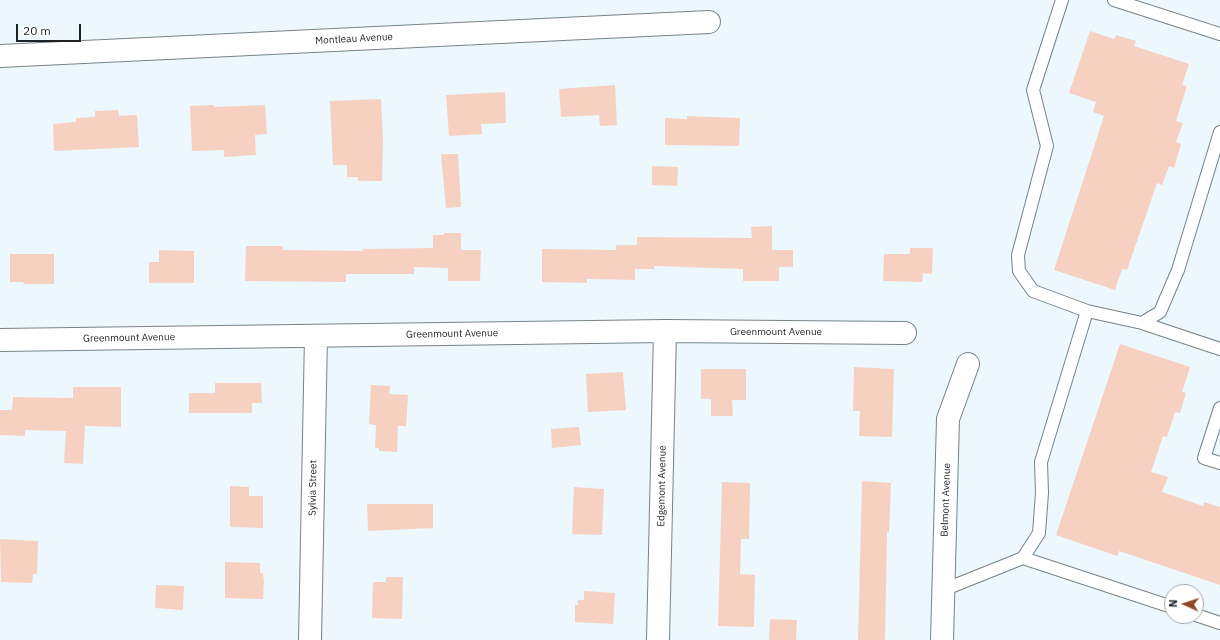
<!DOCTYPE html>
<html>
<head>
<meta charset="utf-8">
<style>
  body { margin:0 }
  #map { position:relative; width:1220px; height:640px; overflow:hidden; background:#ecf7fe; font-family:"IBM Plex Sans",sans-serif }
  canvas { display:block }
  .north { position:absolute; left:1164px; top:584px; width:40px; height:40px; box-sizing:border-box; background:#fff; border:1px solid #a5a7a8; border-radius:50%; rotate:273deg; font-size:11px; font-weight:700; line-height:16px; text-align:center; color:#1f2326 }
  .north::after { content:''; display:block; margin:auto; width:14px; height:18px; background:#914827; clip-path:polygon(50% 0,100% 100%,50% 72%,0 100%) }
  .scale { position:absolute; left:16px; top:24px; width:65px; height:18px; box-sizing:border-box; border:2px solid #1f2326; border-top:0; padding-left:5px; font-size:12px; line-height:14px; white-space:nowrap; color:#1f2326; -webkit-text-stroke:3px #fff; paint-order:stroke }
</style>
</head>
<body>
<div id="map">
<canvas width="1220" height="640"></canvas>
<div class="north">N</div>
<div class="scale">20 m</div>
</div>
<script>
const ctx = document.querySelector('canvas').getContext('2d');
ctx.lineJoin = 'round';
function fillPath(path, color) { ctx.fillStyle = color; ctx.fill(path, 'evenodd'); }
function strokePath(path, color, width, dash) { ctx.strokeStyle = color; ctx.lineWidth = width; ctx.lineCap = dash ? 'butt' : 'round'; ctx.setLineDash(dash || []); ctx.stroke(path); }
function drawText(font, color, halo, rows, align = 'center') {
  ctx.font = font + ' "IBM Plex Sans",sans-serif'; ctx.lineWidth = 3.5; ctx.setLineDash([]); ctx.textBaseline = 'middle'; ctx.strokeStyle = halo; ctx.fillStyle = color; for (const [text, x, y, turn = 0] of rows) {
    ctx.save(); ctx.translate(x, y); ctx.rotate((+turn || 0) * Math.PI / 180); ctx.textAlign = isNaN(turn) ? turn : align; if (halo) ctx.strokeText(text, 0, 0); ctx.fillText(text, 0, 0); ctx.restore();
  }
}
fillPath(new Path2D(`
  M1090,31L1114,39L1116,35L1136,41L1134,46L1189,64L1182,85L1187,86L1176,121L1183,123L1176,142L1181,144L1174,168L1169,166L1162,185L1157,183L1127,270L1122,269L1115,290L1054,270L1104,116L1093,112L1096,102L1069,93Z
  M615,85L617,125L600,126L599,115L561,117L559,89Z
  M505,92L506,123L481,124L482,134L449,136L446,95Z
  M381,99L383,140L382,181H358V177H347V165H333L330,101Z
  M214,105V107L265,105L267,134L255,135L256,155L224,157V150L192,151L190,106Z
  M118,110L119,116L137,115L139,147L54,151L53,124L76,122V118L95,117V111Z
  M687,116L740,118L739,146L665,145V118L687,119Z
  M441,154H458L461,207L446,208Z
  M652,166L678,167L677,186L652,185Z
  M772,226V250H793V267H779V281H743V269L654,266V269H635V280L587,279V283L542,282V249L616,250V245H637V237L752,238L751,227Z
  M444,233H461V250H481L480,281H448V268L414,267V274H346V282L245,281L246,246H283V250L363,251V249L433,248V235H444Z
  M910,248H933L932,274L923,273L922,282L883,281L884,254H910Z
  M159,250L194,251V283H149V262H159Z
  M10,254H54V284H24L23,282H10Z
  M1120,344L1190,367L1182,392L1186,393L1180,413L1175,412L1167,437L1163,436L1151,472L1168,477L1162,492L1203,506L1204,502L1220,507V585L1119,551L1117,556L1056,535Z
  M854,367L894,369L892,437L859,436L860,411H853Z
  M701,369H746V400H732L733,416H711V399H701Z
  M623,372L626,410L588,412L586,374Z
  M215,383H261L262,403H252V413H189V393H215Z
  M371,385L390,386L389,394L408,395L406,426H398L397,452L379,451V448H375L376,425L369,424Z
  M73,387H121V427L85,426L83,464L64,463L66,431L25,430V436L0,435V410H12L13,397L73,398Z
  M579,427L581,445L552,448L551,429Z
  M862,481L891,483L889,533L887,532L885,640H858Z
  M722,482L750,483L749,539H741L740,574L755,575L754,627L718,626Z
  M230,486L249,487V496H263V528L231,527L230,526Z
  M574,487L604,489L602,535L572,534Z
  M367,504H433V528L368,531Z
  M0,539L38,541L37,574H33L32,583L1,582Z
  M225,562L260,563V573H263L264,582L263,599L225,598Z
  M386,577H403L402,619L372,618L373,582H386Z
  M156,585L184,586L183,610L155,608Z
  M584,591L615,593L613,624L575,622V605H578V600H584Z
  M770,619L797,620L796,640H769Z`), '#f6d1c2');
const lane = new Path2D(`
  M1062,0L1033,90L1047,146L1018,255L1019,271L1033,291L1087,311
  M1114,0L1220,34
  M1142,323L1220,349
  M1220,408L1204,458L1220,463
  M1023,558L1172,607
  M943,590L1023,558L1039,533L1042,493L1041,462L1087,311L1142,323L1160,312L1178,270L1220,132
  M1196,615L1220,623`);
const street = new Path2D(`
  M0,56L709,22
  M0,340L665,331L905,333
  M310,640L316,336
  M658,640L665,331
  M942,640L948,419L968,364`);
strokePath(lane, '#788388', 14);
strokePath(street, '#788388', 24);
strokePath(lane, '#fff', 12);
strokePath(street, '#fff', 22);
drawText('10px', '#1f2326', '#fff', [
  ["Montleau Avenue",354,39,-3],
  ["Greenmount Avenue",776,332],
  ["Greenmount Avenue",452,334,-1],
  ["Greenmount Avenue",129,338,-1],
  ["Edgemont Avenue",662,486,-89],
  ["Sylvia Street",313,488,-89],
  ["Belmont Avenue",946,500,-88]
]);
</script>
</body>
</html>
